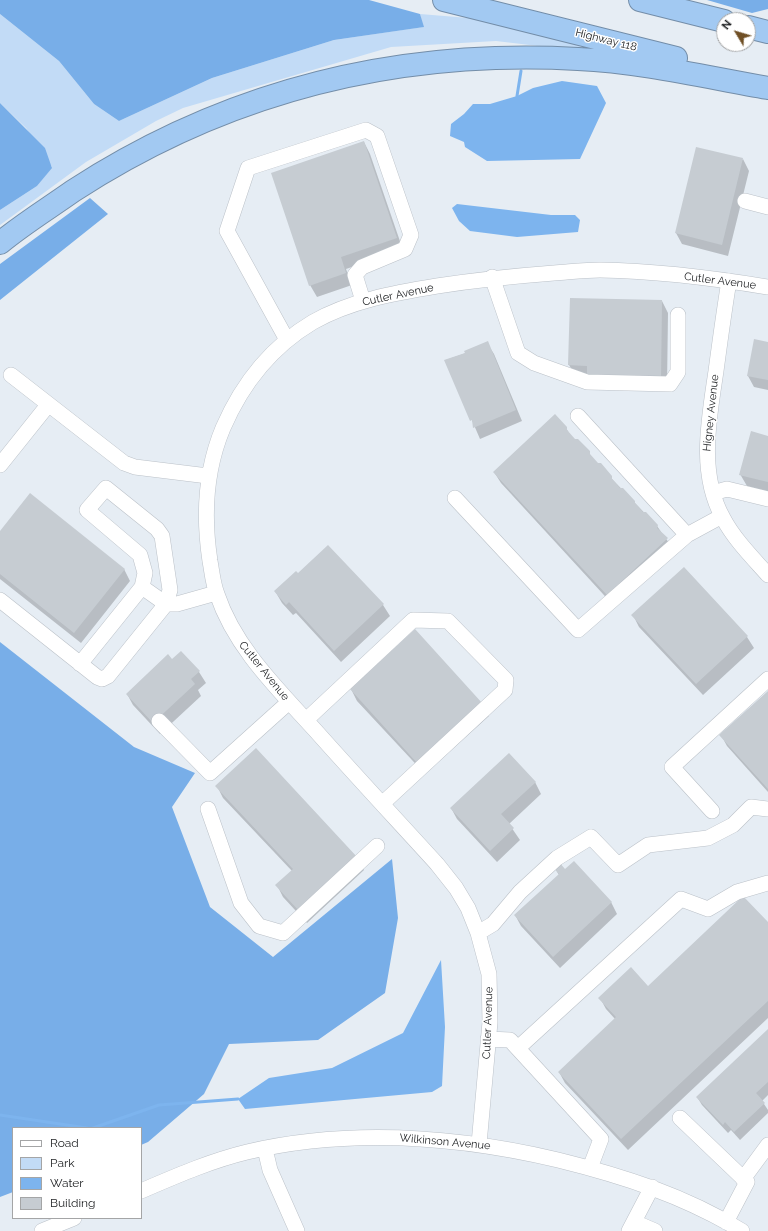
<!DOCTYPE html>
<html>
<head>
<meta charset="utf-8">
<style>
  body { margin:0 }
  #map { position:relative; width:768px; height:1231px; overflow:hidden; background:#e6edf4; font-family:Raleway,sans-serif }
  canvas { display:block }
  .legend { position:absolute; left:12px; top:1127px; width:130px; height:92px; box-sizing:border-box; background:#fff; border:1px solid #a4a5a6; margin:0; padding:5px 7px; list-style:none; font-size:12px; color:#1c1e20 }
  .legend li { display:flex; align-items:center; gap:8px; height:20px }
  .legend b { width:20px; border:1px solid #a4a5a6 }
  .north { position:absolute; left:716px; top:12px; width:40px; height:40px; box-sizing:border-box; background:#fff; border:1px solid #a4a5a6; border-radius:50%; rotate:308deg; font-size:11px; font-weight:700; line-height:16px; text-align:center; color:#1c1e20 }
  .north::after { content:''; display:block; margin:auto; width:14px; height:18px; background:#6f4f25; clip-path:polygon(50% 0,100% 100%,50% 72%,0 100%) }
</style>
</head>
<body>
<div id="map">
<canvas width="768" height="1231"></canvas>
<ul class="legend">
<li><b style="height:5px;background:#fff"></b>Road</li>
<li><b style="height:11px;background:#c2dbf6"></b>Park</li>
<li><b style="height:11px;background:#7db4ee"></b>Water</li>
<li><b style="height:11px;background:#c6ccd2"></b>Building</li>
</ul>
<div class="north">N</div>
</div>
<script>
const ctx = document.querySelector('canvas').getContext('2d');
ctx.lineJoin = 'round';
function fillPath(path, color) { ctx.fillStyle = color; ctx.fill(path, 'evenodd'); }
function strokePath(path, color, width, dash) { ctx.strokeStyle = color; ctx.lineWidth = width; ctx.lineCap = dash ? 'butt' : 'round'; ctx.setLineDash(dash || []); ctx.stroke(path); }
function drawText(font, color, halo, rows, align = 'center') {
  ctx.font = font + ' Raleway,sans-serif'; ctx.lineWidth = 3; ctx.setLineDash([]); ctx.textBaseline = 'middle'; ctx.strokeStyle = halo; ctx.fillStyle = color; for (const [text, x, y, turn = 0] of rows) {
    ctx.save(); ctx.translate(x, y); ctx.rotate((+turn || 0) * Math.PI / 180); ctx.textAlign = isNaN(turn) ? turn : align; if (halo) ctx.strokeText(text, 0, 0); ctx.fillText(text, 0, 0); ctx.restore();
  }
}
fillPath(new Path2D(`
  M0,14L59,61L94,104L119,121L212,78L334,40L423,27L420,14L493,20L606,54L496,41L391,47L183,108L156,121L86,162L0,225V210L37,186L52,167L26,128L0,103Z`), '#c2dbf6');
fillPath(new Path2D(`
  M0,0H369L420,14L424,27L334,40L212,78L119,121L94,104L59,61L0,14Z
  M707,0H768V9L752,13Z
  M0,103L45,148L52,168L37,186L0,210Z
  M90,198L108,214L0,300V264Z
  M0,642L134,747L195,773L172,807L210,907L273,957L392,859L398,918L385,993L318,1040L229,1044L204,1094L148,1142L141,1145V1128H13V1192L0,1197Z`), '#78aee8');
fillPath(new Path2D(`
  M562,81L597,86L606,103L580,159L487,161L465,147L464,142L450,136L451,124L464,114L473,104H490L517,96L533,88Z
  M457,204L551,215H575L580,220L578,232L517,237L470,231L459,221L452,208Z
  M441,960L445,1027L442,1086L432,1092L245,1109L238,1099L269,1078L332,1068L403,1033Z`), '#7db4ee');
fillPath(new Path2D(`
  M364,142L370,154L403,250L346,269L352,285L317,297L310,285Z
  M743,159L749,171L728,256L682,244L676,233Z
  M662,301L668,313L667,387L576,376L569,365Z
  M487,343L494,354L522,421L480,439L446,360L466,353Z
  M768,343V390L754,387L748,376Z
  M566,428L571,436L657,526L674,550L614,606L501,483L494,472Z
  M768,437V492L747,486L740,474Z
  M0,532L124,569L130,581L81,643L0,579Z
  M275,591L383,605L390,616L341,662L296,613L293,615L282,603Z
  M633,615L747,637L754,648L703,695L639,627Z
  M172,660L199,672L206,683L198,690L201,696L160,734L133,705L127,694Z
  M351,689L482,704L489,716L425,774L357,701Z
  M768,692V792L727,746L721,735Z
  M535,782L541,794L509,824L520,840L497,862L457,819L451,808Z
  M217,786L357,859L364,870L307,923L283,897L277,885L292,871L223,798Z
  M554,867L565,870L611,902L617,914L560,968L521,926L515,915L559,875Z
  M768,924V1018L628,1150L565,1083L559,1072L615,1019L606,1009L600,998L648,987Z
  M768,1030V1095L762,1101L768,1110V1113L740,1140L731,1130L728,1133L702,1105L697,1097Z`), '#0003');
strokePath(new Path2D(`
  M517,96L521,71
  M0,1115L87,1128
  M93,1128L159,1105L238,1099`), '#7db4ee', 3);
fillPath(new Path2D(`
  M364,141L397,238L341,257L346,273L309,286L271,173Z
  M696,147L743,158L722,245L675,233Z
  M570,298L662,300L661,376L587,375V366L568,365Z
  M754,339L768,342V380L747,376Z
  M488,341L516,410L473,428L472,420L470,421L444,360L465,353L464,351Z
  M555,414L567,427V430L575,439H578L590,451V454L598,463H601L612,476V479L620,488H623L635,501V503L643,512H646L658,525L657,528L668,538L607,595L493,472Z
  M751,431L768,436V482L739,475Z
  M30,493L125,569L74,633L0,574V531Z
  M328,545L384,604L334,651L289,602L286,605L274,591L296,571L298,573Z
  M684,567L748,636L696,684L631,615Z
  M415,629L483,704L418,764L350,689Z
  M181,651L200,671L191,679L195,684L153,723L126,694L168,654L172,659Z
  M768,691V789L719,735Z
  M256,748L358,858L300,912L275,885L293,869L215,786Z
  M509,753L536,782L501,814L514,828L490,851L450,808Z
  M574,861L612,902L553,957L514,915L559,874L553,867L559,862L565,869Z
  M743,896L768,922V1001L621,1139L558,1072L616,1017L598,998L631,967L648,986Z
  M768,1029V1082L756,1093L765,1103L734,1132L725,1122L723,1125L696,1097Z`), '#c6ccd2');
const minor = new Path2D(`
  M745,201L768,207
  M492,277L518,353L534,363L587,382L670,384L678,372V315
  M729,281C724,311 720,341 716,371C709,419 698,473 723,518C734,539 752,557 768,575
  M287,340L227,231L248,168L366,130L377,136L411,235L405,249L362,267L355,275L363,301
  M11,375L124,463L135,467L208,476
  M578,416L687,535
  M0,465L48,405
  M713,493L727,489L768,499
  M455,498L578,630L687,535L722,516
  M0,600L97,677L102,679L108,676L166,604H177L216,593
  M80,664L142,587L145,573L140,555L87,510L106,488L157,529L162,536L170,590L166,604L142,587
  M306,720L413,620L448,621L506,680L505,690L383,803
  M159,721L210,773L289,702
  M208,809L241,903L259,926L283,933L377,846
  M712,811L672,767L768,679
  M478,933L493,924L520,892L557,858L591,837L618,865L648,845L708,838L733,825L751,807L768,809
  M488,1039L510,1040L601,1139L590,1168
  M518,1048L681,899L708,909L737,892L768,883
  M680,1118L747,1182L726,1222
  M479,1144L490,1022L489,974L478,933L468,908L456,888L437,864C396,819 355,775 315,730C278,689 235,648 217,594C213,584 212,572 210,561C203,515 205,471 223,428C242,384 271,347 313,322C350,301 394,293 437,286C476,280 515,276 554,273C569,272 585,270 600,270C656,271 713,278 768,287
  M265,1149L270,1170L297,1231
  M743,1179L768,1145
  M141,1191C176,1176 210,1161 247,1152C350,1128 456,1136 558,1160C623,1176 685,1196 742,1231
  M634,1222L655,1231
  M42,1231L74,1218
  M629,1231L652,1187`);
const highway = new Path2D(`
  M444,0L676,58
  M640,0L724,21
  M748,27L768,32
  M0,243C23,224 49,208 73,191C227,91 396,49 578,59C642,62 705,77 768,88`);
strokePath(minor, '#bbc1c8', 16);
strokePath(highway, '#738da8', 24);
strokePath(minor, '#fff', 15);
strokePath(highway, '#a2c9f2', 22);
drawText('11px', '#1c1e20', '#fff', [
  ["Highway 118",606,40,14],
  ["Cutler Avenue",720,281,7],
  ["Cutler Avenue",398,295,-12],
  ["Higney Avenue",711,413,-84],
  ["Cutler Avenue",264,671,51],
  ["Cutler Avenue",488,1023,-88],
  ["Wilkinson Avenue",445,1142,5]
]);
</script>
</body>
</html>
